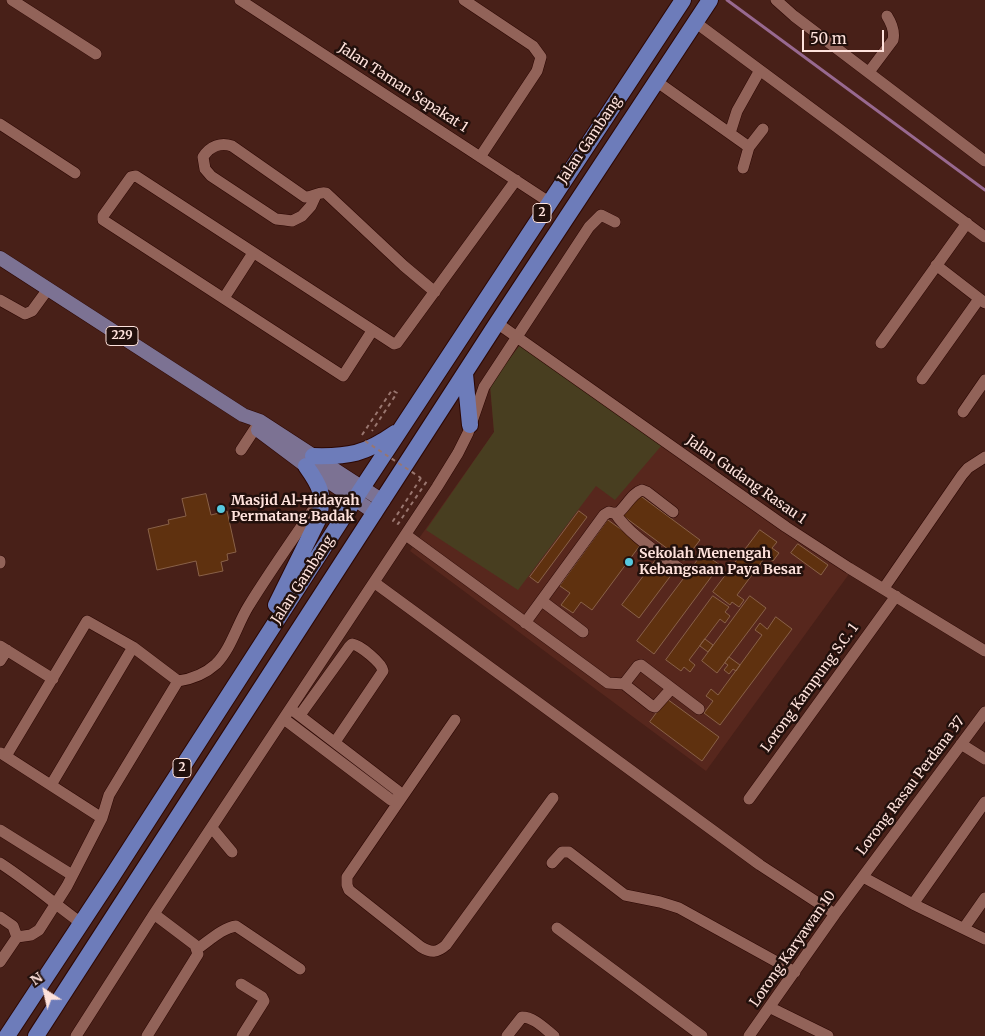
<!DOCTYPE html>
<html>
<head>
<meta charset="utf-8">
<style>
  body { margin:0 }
  #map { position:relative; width:985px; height:1036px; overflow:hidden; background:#482018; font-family:Merriweather,serif }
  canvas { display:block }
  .north { position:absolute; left:20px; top:966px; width:50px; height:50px; -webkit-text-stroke:4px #22100c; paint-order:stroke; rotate:325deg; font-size:14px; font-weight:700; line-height:20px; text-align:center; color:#fee2dc }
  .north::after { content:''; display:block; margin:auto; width:18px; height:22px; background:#fee2dc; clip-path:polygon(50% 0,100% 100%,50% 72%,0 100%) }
  .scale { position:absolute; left:802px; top:30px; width:82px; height:22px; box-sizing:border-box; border:2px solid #fee2dc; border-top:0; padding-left:6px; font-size:15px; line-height:18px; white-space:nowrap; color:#fee2dc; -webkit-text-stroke:4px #22100c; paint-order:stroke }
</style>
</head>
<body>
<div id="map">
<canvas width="985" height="1036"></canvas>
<div class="north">N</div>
<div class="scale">50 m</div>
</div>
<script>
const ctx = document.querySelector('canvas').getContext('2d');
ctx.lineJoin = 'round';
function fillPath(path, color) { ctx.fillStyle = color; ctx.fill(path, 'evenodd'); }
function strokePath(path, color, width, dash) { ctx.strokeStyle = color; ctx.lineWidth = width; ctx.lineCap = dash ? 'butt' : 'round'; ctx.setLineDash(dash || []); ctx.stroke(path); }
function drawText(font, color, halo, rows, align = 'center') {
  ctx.font = font + ' Merriweather,serif'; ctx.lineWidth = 5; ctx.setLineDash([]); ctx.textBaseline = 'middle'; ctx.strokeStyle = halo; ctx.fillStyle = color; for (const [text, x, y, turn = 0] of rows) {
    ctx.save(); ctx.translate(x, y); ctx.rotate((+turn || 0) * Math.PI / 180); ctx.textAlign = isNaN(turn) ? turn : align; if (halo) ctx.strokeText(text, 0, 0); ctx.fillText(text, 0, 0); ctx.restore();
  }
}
fillPath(new Path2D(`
  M520,345L849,574L706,771L410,551L494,432L490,385Z`), '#57271d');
fillPath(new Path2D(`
  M520,345L662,445L615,500L596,486L518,590L426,530L494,432L490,385Z`), '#483e20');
strokePath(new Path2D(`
  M727,0L985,190`), '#986990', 3);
const building = new Path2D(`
  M206,494L211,515L227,511L236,552L227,554L228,560L221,562L223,571L199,576L196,561L157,570L148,529L169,524L168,520L186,516L182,499Z
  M638,494L700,540L684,561L622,515Z
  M579,511L587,517L538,583L530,577Z
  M608,520L641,544L592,610L581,602L573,613L561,605L570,593L560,586Z
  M760,530L777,542L772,548L779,553L773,561L766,556L737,595L744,600L739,607L732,602L730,605L713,592Z
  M798,544L828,565L821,575L791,553Z
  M703,553L720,565L654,654L637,641Z
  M658,557L675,570L639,618L622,605Z
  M713,596L729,607L725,612L730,616L725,623L720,619L689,660L695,665L690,672L684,667L681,671L666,660Z
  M750,596L766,608L717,673L702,661Z
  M776,617L792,629L720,725L704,713L713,701L706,696L711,689L718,695L762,635L755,630L760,623L767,629Z
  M705,639L713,645L708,652L700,646Z
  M729,657L740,665L736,671L733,669L729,674L724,670L728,665L725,663Z
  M667,699L719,737L702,761L650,722Z`);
fillPath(building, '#5f310f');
strokePath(building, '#896148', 1);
const minor = new Path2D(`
  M12,0L96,54
  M240,0L549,202
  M464,0L533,46L541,57L537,71L480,157
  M776,0L794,16L985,161
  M695,22L985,237
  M869,72L893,40C895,31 892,24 887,16
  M656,81L749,147L763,129
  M0,124L75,173
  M730,133L737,111L760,70
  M743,168L749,147
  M316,195L311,206L302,216L292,221L285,220L276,219L211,176L205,169L203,157C210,146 221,142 232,146L305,197C313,198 318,191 326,193L404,266L435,292
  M936,265L985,303
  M224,298L253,253
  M0,300L25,314L32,311L48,289
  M497,323L786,527L849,568L985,651
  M372,331L343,376L103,220V216L131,177L136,176L394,344L397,343L516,180
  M881,343L967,223
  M922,379L979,299
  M963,412L985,380
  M241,450L260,421
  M615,513C630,536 662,555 684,572
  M406,535L608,683L624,684L638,666L641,665L699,709
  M0,563V561
  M375,583L760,865L835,914
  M884,588L962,475L968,468L985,457
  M542,601L583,632
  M525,623L604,515L609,512L617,514C626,507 632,493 642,490L647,492L673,512
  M0,646L53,679
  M0,661L7,650
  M624,684L652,706L655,707L671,689
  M300,715L349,647L352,644C360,645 382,663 383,671L335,742
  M284,719L391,800L400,799L398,791L291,709
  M455,720L347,877V885L349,890L421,947C431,953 437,953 446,945L553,798
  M961,744L985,759
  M1,753L102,818
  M6,756L87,621L133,647L178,681C192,679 205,674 216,664C231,649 237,625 248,607C270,571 295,536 319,501
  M51,785L133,647
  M749,799L896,596
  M212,828L232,852
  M0,830L72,875
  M0,863C29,882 54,903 81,923
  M552,863L562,852H569L625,895L660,902L679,908L795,972
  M863,877L913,904L985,939
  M913,904L985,802
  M0,917L13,926L17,937L0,962
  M557,928L702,1036
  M964,928L985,898
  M17,937L31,935L39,930L67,886L102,818L109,795L178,681
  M197,949C209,941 222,928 236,926L300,969
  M241,984L262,997L264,1001L242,1036
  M771,1008L828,1036
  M76,1036L154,914L437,487L458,453L468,433L484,387L589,227L601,215L615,222
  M147,1036L198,954L195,945L154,914
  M507,1036L522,1017C534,1017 545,1029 554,1036
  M749,1036L835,914L985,712`);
const major = new Path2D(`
  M0,258L243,415L260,421L383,501
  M258,430L306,466L375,513`);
const highway = new Path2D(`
  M465,374L470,425
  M313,456C349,457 365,454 395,433
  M276,605L318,520C325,495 321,487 306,466
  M7,1036L111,878L362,488L683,0
  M36,1036L497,323L710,0`);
strokePath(minor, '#2c0703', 12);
strokePath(major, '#2c0703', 15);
strokePath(highway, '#2c0703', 18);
strokePath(new Path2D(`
  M362,435L392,390L397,393L372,431
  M421,478L393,521L398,524L427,481`), '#99766f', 2, [4, 4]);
strokePath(minor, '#926359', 11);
strokePath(major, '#7c7293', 14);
strokePath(highway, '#6d7cba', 16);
strokePath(new Path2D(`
  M365,441L421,478`), '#99766f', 2, [4, 4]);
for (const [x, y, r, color] of [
  [221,509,5,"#56c9e0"],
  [629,562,5,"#56c9e0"]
]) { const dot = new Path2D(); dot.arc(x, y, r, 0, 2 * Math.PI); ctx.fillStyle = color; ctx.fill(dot); strokePath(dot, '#22100c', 2); }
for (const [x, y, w] of [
  [542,213,18],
  [122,336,32],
  [182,768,18]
]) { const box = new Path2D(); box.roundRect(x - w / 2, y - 9.5, w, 19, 4); ctx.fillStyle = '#22100c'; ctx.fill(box); strokePath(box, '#fee2dc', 1); }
drawText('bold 12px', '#fee2dc', null, [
  ["2",542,213],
  ["229",122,336],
  ["2",182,768]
]);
drawText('14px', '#fee2dc', '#22100c', [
  ["Jalan Taman Sepakat 1",403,88,33],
  ["Jalan Gambang",590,140,-56],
  ["Jalan Gudang Rasau 1",746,480,35],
  ["Jalan Gambang",303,580,-57],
  ["Lorong Kampung S.C. 1",810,688,-54],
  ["Lorong Rasau Perdana 37",911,786,-53],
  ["Lorong Karyawan 10",793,949,-55]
]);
drawText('bold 14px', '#fee2dc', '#22100c', [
  ["Masjid Al-Hidayah",231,501],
  ["Permatang Badak",231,517],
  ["Sekolah Menengah",639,554],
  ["Kebangsaan Paya Besar",639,570]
], 'left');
</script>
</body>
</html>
